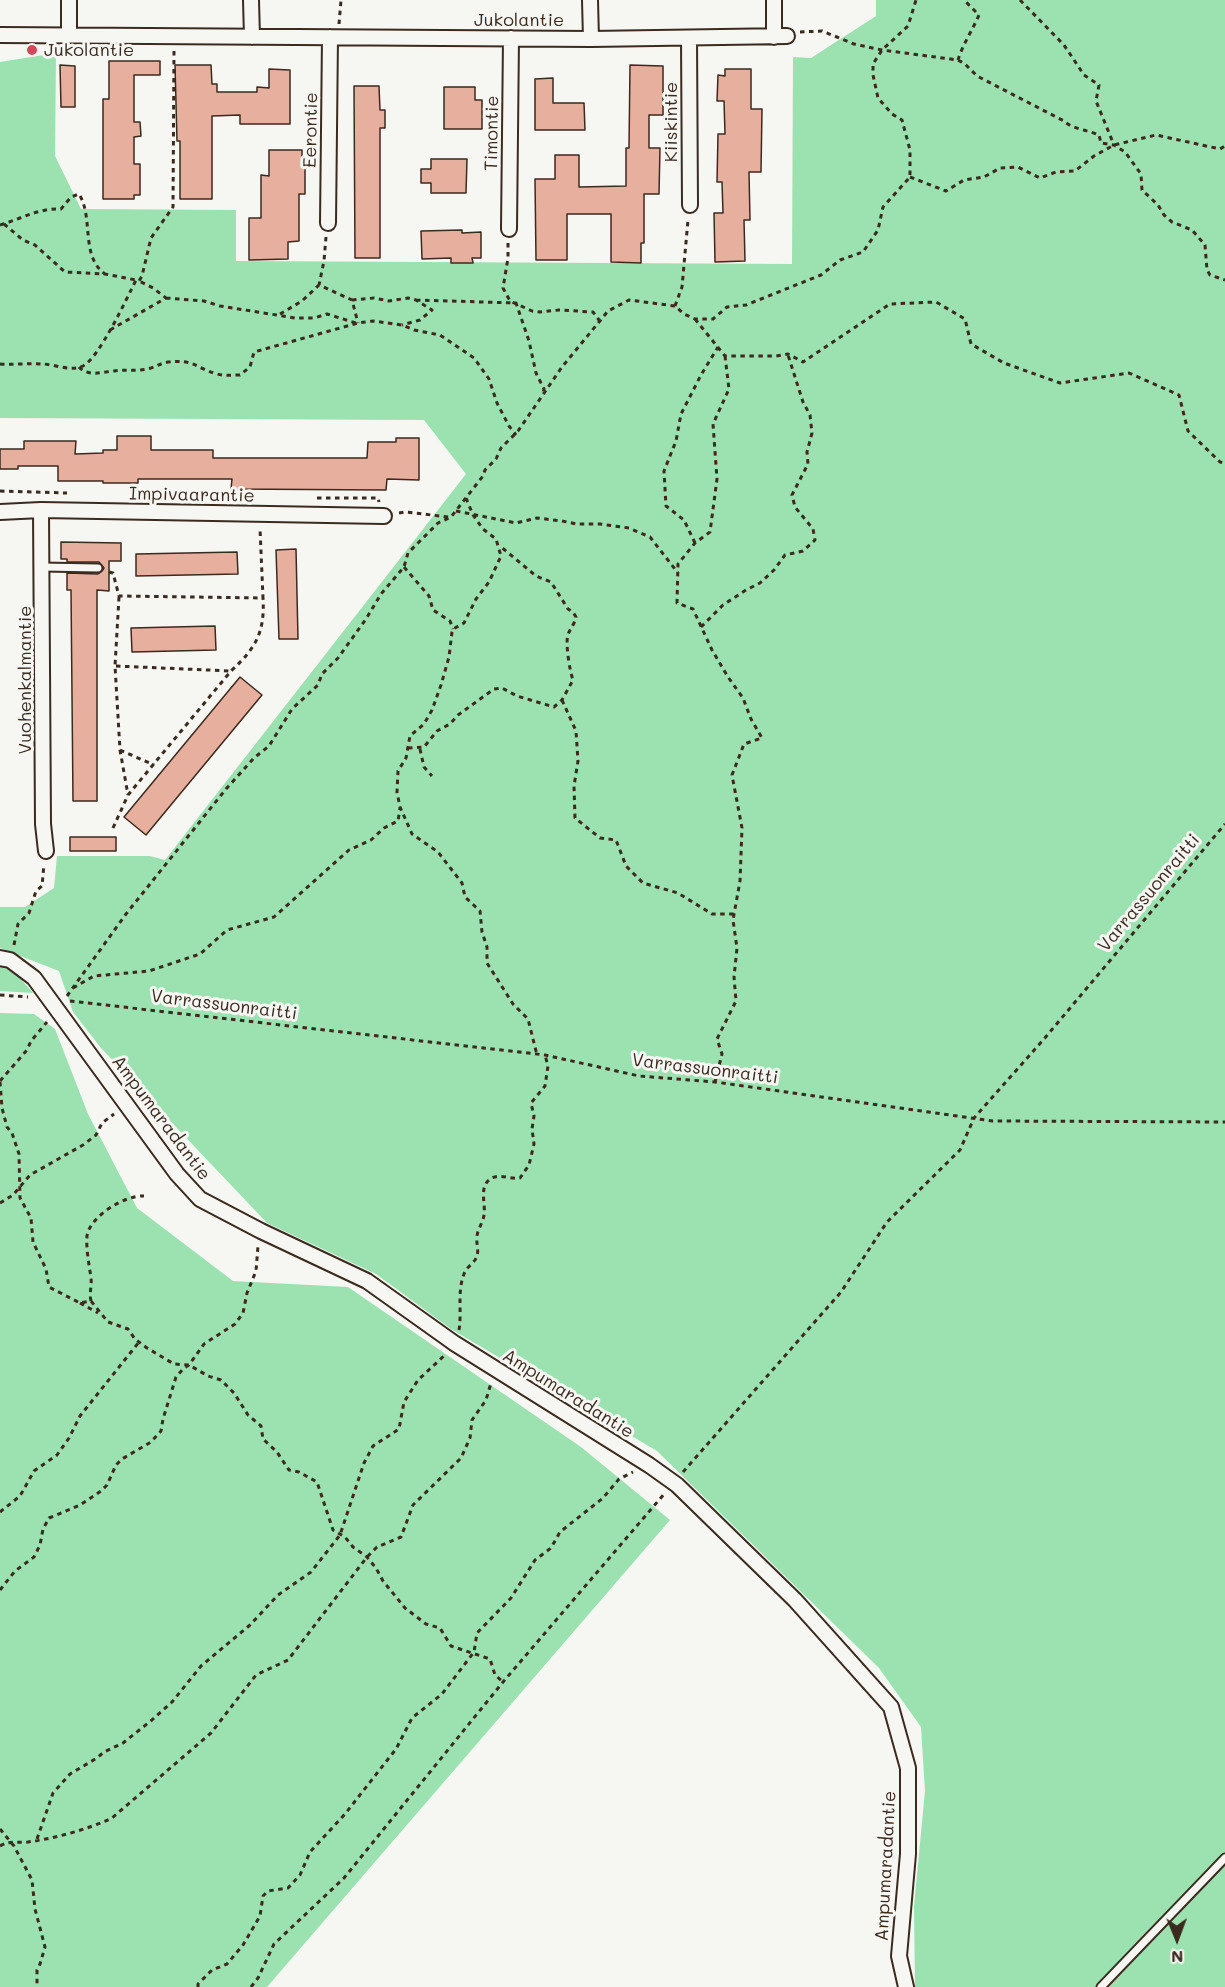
<!DOCTYPE html>
<html>
<head>
<meta charset="utf-8">
<style>
  body { margin:0 }
  #map { position:relative; width:1225px; height:1987px; overflow:hidden; background:#f6f6f2; font-family:Mali,sans-serif }
  canvas { display:block }
  .north { position:absolute; left:1147px; top:1909px; width:60px; height:60px; -webkit-text-stroke:4px #f6f6f2; paint-order:stroke; rotate:179deg; font-size:16px; font-weight:700; line-height:24px; text-align:center; color:#3b2a1e }
  .north::after { content:''; display:block; margin:auto; width:21px; height:27px; background:#3b2a1e; clip-path:polygon(50% 0,100% 100%,50% 72%,0 100%) }
</style>
</head>
<body>
<div id="map">
<canvas width="1225" height="1987"></canvas>
<div class="north">N</div>
</div>
<script>
const ctx = document.querySelector('canvas').getContext('2d');
ctx.lineJoin = 'round';
function fillPath(path, color) { ctx.fillStyle = color; ctx.fill(path, 'evenodd'); }
function strokePath(path, color, width, dash) { ctx.strokeStyle = color; ctx.lineWidth = width; ctx.lineCap = dash ? 'butt' : 'round'; ctx.setLineDash(dash || []); ctx.stroke(path); }
function drawText(font, color, halo, rows, align = 'center') {
  ctx.font = font + ' Mali,sans-serif'; ctx.lineWidth = 6; ctx.setLineDash([]); ctx.textBaseline = 'middle'; ctx.strokeStyle = halo; ctx.fillStyle = color; for (const [text, x, y, turn = 0] of rows) {
    ctx.save(); ctx.translate(x, y); ctx.rotate((+turn || 0) * Math.PI / 180); ctx.textAlign = isNaN(turn) ? turn : align; if (halo) ctx.strokeText(text, 0, 0); ctx.fillText(text, 0, 0); ctx.restore();
  }
}
fillPath(new Path2D(`
  M876,0H1225V1987H915L914,1906L925,1791L921,1727L879,1668L657,1451L451,1329L376,1274L267,1223L101,1048L73,1012L59,971L0,948V907H25L54,888L57,856H150L165,860L466,474L424,420L0,418V62L56,53L55,156L81,209L236,210V261L792,264L793,57L811,58L876,16Z
  M0,964L10,967L33,993L0,991Z
  M0,1013L34,1014L55,1029L88,1114L137,1208L233,1281L348,1287L581,1447L670,1520L267,1987H0Z`), '#9be2b0');
const building = new Path2D(`
  M109,61H160V75H134V122H140L141,136L134,137V164H140V195H134V199H103V99H109Z
  M60,65L75,66V107H61Z
  M175,65H211L212,84H217V92H257V87L269,88V69L290,70V124H240V115L212,116V199H180V141H177Z
  M630,65L663,66V115H649V148H660L659,194H644V243H641V263L611,262V214H567V260H536L535,179H555V155H579V187L626,186V148H629Z
  M725,69H751V109H762L761,172H749L750,220H744L745,261L715,262L714,213H723L722,182H717L718,134H725L724,101H717L718,75L725,76Z
  M553,78V103H584L585,130H535V79Z
  M354,86H379L380,110H385V128H380V258H355Z
  M444,87H475V100H482V129H444Z
  M269,150H302V159H305V194H299V241L288,242V259L249,260V218H261V175L269,176Z
  M431,159H467L466,193H431V183H421V169H431Z
  M462,230V233L481,232V258H472L473,263H451V258L422,259L421,231Z
  M117,436H151V450H213V458H367L368,442H396V438H419V480L387,479L386,490L231,489L232,479H138V483H103V481H58V466H18V469H0V449H24V441H76L75,454L103,453V450H117Z
  M61,542L121,543V561H109V591L97,590V801H73L71,590H67V573L98,574L102,571L104,568L99,562H67V559H61Z
  M296,549L298,639H279L276,550Z
  M237,552L238,574L136,576V554Z
  M215,626L216,650L132,652L131,628Z
  M240,677L262,695L146,835L124,817Z
  M70,837H116V851H70Z`);
fillPath(building, '#e7af9e');
strokePath(building, '#3b2a1e', 1.5);
const service = new Path2D(`
  M42,567L98,568
  M1101,1987L1225,1858`);
const minor = new Path2D(`
  M69,0V35
  M251,0L252,37
  M590,0L591,39
  M0,35L591,39L787,36
  M774,37V0
  M689,38L690,205
  M328,223L330,37
  M509,229L511,38
  M41,510L43,824L46,851
  M0,512L41,510L384,516
  M0,958L10,960L34,978L177,1174L200,1199L261,1231L367,1281L454,1343L649,1465L677,1485L795,1600L891,1707L908,1768V1854L899,1956L906,1987`);
strokePath(service, '#3b2a1e', 11);
strokePath(minor, '#3b2a1e', 18);
strokePath(new Path2D(`
  M1020,0L1064,45L1084,75L1099,85L1096,101L1114,145
  M339,24L341,0
  M800,32L822,31L854,44L882,50L958,60L965,64L977,76L1064,121C1072,129 1088,130 1099,135L1101,143L1114,145L1125,152L1141,174L1142,190L1158,205L1164,215L1172,222L1192,230L1205,245L1207,270L1210,275L1225,280
  M958,60C962,46 973,29 979,15L964,0
  M910,177L946,191L964,180L984,177L1000,168L1018,167L1040,178L1056,172L1075,171L1094,156L1114,145L1156,135L1220,149L1225,146
  M4,224L23,240L35,245L65,272L105,274L136,280
  M0,225C21,219 38,208 61,209L71,197L79,194C94,218 80,256 105,274
  M326,237L324,261L319,285L352,300L358,323
  M508,243V258L503,288L510,301L532,311L540,312L559,310L593,312L599,320
  M166,298L204,301L220,306L295,318H314L327,314L356,323
  M352,300L374,298L389,301L408,298L416,300L432,310L420,320L402,325
  M416,300L516,303L529,341L536,373L544,389L543,394
  M675,306L682,287L688,220
  M280,314L302,301L319,285
  M695,319L725,356H776L788,354L803,362L890,304L936,302L965,319L971,344L1004,363L1060,383L1129,373L1179,395L1188,431L1220,462L1225,463
  M110,330L166,298L153,288L139,281
  M0,364C14,365 28,363 42,364C54,364 71,372 83,366C99,358 127,298 136,280L139,281L142,276L151,238L173,207L174,51
  M79,367C88,377 102,372 114,371C126,369 138,372 151,368C157,366 162,363 168,362C194,359 196,368 217,374C224,376 232,375 240,375L250,367L254,352L358,323L373,321L402,325L414,330L440,335L474,358L489,379L497,403L509,426L516,435
  M0,491L67,493
  M317,498H378L379,502
  M466,498L473,515L483,529L496,539L501,556L489,582L476,599L464,623L453,629L452,632L449,657L441,685L432,710L424,724L410,736L406,758L398,771L397,792L400,807L412,834L438,852L462,883L465,897L480,911L482,932L487,947V963L513,1004L528,1019L537,1055
  M456,511L516,523L537,518L562,521L577,524H600L629,528L650,537L678,573
  M399,513L405,512L449,517
  M695,543L684,520L666,506L664,471L676,441L681,414L701,375L718,347
  M404,567L429,596L433,610L450,621L453,629
  M109,572L113,573L119,596L263,598L260,528
  M119,597L115,666L120,750L128,795
  M701,627L723,605L746,590L760,583L774,570L785,555L803,551L815,540L813,529L795,507L792,495L808,464L807,452L812,433L810,415L803,402L788,355
  M116,666L231,671
  M562,700L576,731L578,761L574,786L575,818L600,838L616,840L626,866L643,883L678,893L712,914H735
  M408,748L424,747L437,731L450,724L458,715L494,689L502,688L517,696L554,707L562,700L573,680C570,672 565,643 568,635C570,628 575,624 576,617L573,612L568,609L551,582L536,576L500,546
  M420,749L424,767L432,776
  M120,750L154,765
  M113,828L128,795L231,671C256,648 265,632 263,598
  M14,945L18,924L29,913L36,891L42,886L44,864
  M73,988L94,976L149,971L200,954L227,930L274,917L349,850L371,840L384,828L398,821L400,808
  M0,995L28,997
  M67,996L126,914L226,789L254,758L269,746L292,709L318,685L322,674L338,658L366,619L381,594L404,567L408,553L438,523L451,517L483,476L485,470L496,459L501,448L518,431L562,367L608,311L629,300L675,306L684,314L695,319H713L727,307L746,305L821,275L840,260L863,252L878,230L883,207L910,177V150L902,120L892,114L878,98L873,75V64L882,50L908,26L916,0
  M70,1001L545,1055L639,1076L715,1082L993,1121L1225,1122
  M0,1081L27,1050L31,1041L47,1022
  M0,1082L2,1108L7,1127L12,1133L19,1154L20,1198L31,1218L33,1242L46,1269L49,1287L80,1303L91,1301L108,1322L128,1329L135,1339L147,1348L174,1364L189,1365L208,1376L221,1380L234,1393L248,1415L261,1426L263,1439L277,1452L289,1470L299,1472L317,1482L333,1530L345,1537L353,1547L367,1557L376,1568L383,1581L405,1608L426,1624L440,1628L451,1646L490,1659L495,1675L503,1682
  M715,1082L722,1054L717,1039L736,1001L734,977L737,948L733,920L740,881L742,828L732,775L744,744L762,738L751,719L743,698L728,677L712,650L693,609L677,603L678,564L695,543L710,532L717,479L713,424L729,389L725,356
  M0,1203L13,1195L30,1175L83,1145L96,1135L102,1123L114,1114
  M91,1301C89,1293 92,1286 91,1278C89,1264 86,1250 87,1236C90,1216 125,1195 144,1196
  M80,1303L98,1313
  M459,1330C462,1312 457,1292 464,1274C466,1267 475,1263 477,1256C479,1250 476,1243 477,1237C477,1230 483,1223 484,1215C486,1205 479,1188 489,1180C498,1172 511,1180 520,1178L529,1165L534,1144L532,1129L534,1116L531,1103L545,1086L548,1066L545,1055
  M683,1472L841,1292L887,1222L960,1150L974,1118L1044,1039L1225,824
  M0,1512L20,1496L34,1471L57,1455L69,1438L80,1416L139,1342
  M0,1590L15,1571L34,1557L40,1545L43,1529L49,1518L80,1505L101,1491L107,1485L116,1465L122,1459L151,1442L161,1431L163,1419L176,1377L184,1368L189,1365L204,1344L235,1324L243,1313L247,1293L256,1271L258,1246
  M0,1829L14,1846L32,1880L35,1909L45,1947L40,1964L37,1970V1987
  M37,1839L53,1793L70,1774L97,1758L104,1752L123,1743L152,1720L172,1702L201,1666L250,1625L278,1595L311,1572L340,1535L364,1463L373,1446L399,1429L404,1402L418,1380L446,1354
  M0,1846C10,1840 17,1843 28,1842C56,1838 86,1830 112,1818L211,1733L256,1675L288,1660L367,1557L377,1547L401,1537L413,1505L461,1458L470,1438L472,1420L486,1400L491,1383
  M198,1987V1984L212,1970L227,1964L243,1945L260,1916L263,1896L268,1891L288,1888L300,1875L310,1852L345,1814L396,1749L412,1718L442,1694L474,1652L477,1633L511,1598L535,1560L551,1548L560,1532L603,1498L619,1479L633,1472
  M251,1987L258,1978L274,1944L344,1878L503,1682L665,1493`), '#3b2a1e', 3, [4.5, 4.5]);
strokePath(service, '#f6f6f2', 7);
strokePath(minor, '#f6f6f2', 14);
for (const [x, y, r, color] of [
  [32,50,6,"#d1495b"]
]) { const dot = new Path2D(); dot.arc(x, y, r, 0, 2 * Math.PI); ctx.fillStyle = color; ctx.fill(dot); strokePath(dot, '#f6f6f2', 2); }
drawText('18px', '#3b2a1e', '#f6f6f2', [
  ["Jukolantie",519,20],
  ["Kiiskintie",671,122,-90],
  ["Eerontie",311,130,-89],
  ["Timontie",492,133,-89],
  ["Impivaarantie",192,495,1],
  ["Vuohenkalmantie",25,680,-90],
  ["Varrassuonraitti",1149,893,-50],
  ["Varrassuonraitti",224,1005,7],
  ["Varrassuonraitti",705,1069,7],
  ["Ampumaradantie",161,1118,53],
  ["Ampumaradantie",568,1394,32],
  ["Ampumaradantie",886,1866,-87]
]);
drawText('18px', '#3b2a1e', '#f6f6f2', [
  ["Jukolantie",44,50]
], 'left');
</script>
</body>
</html>
